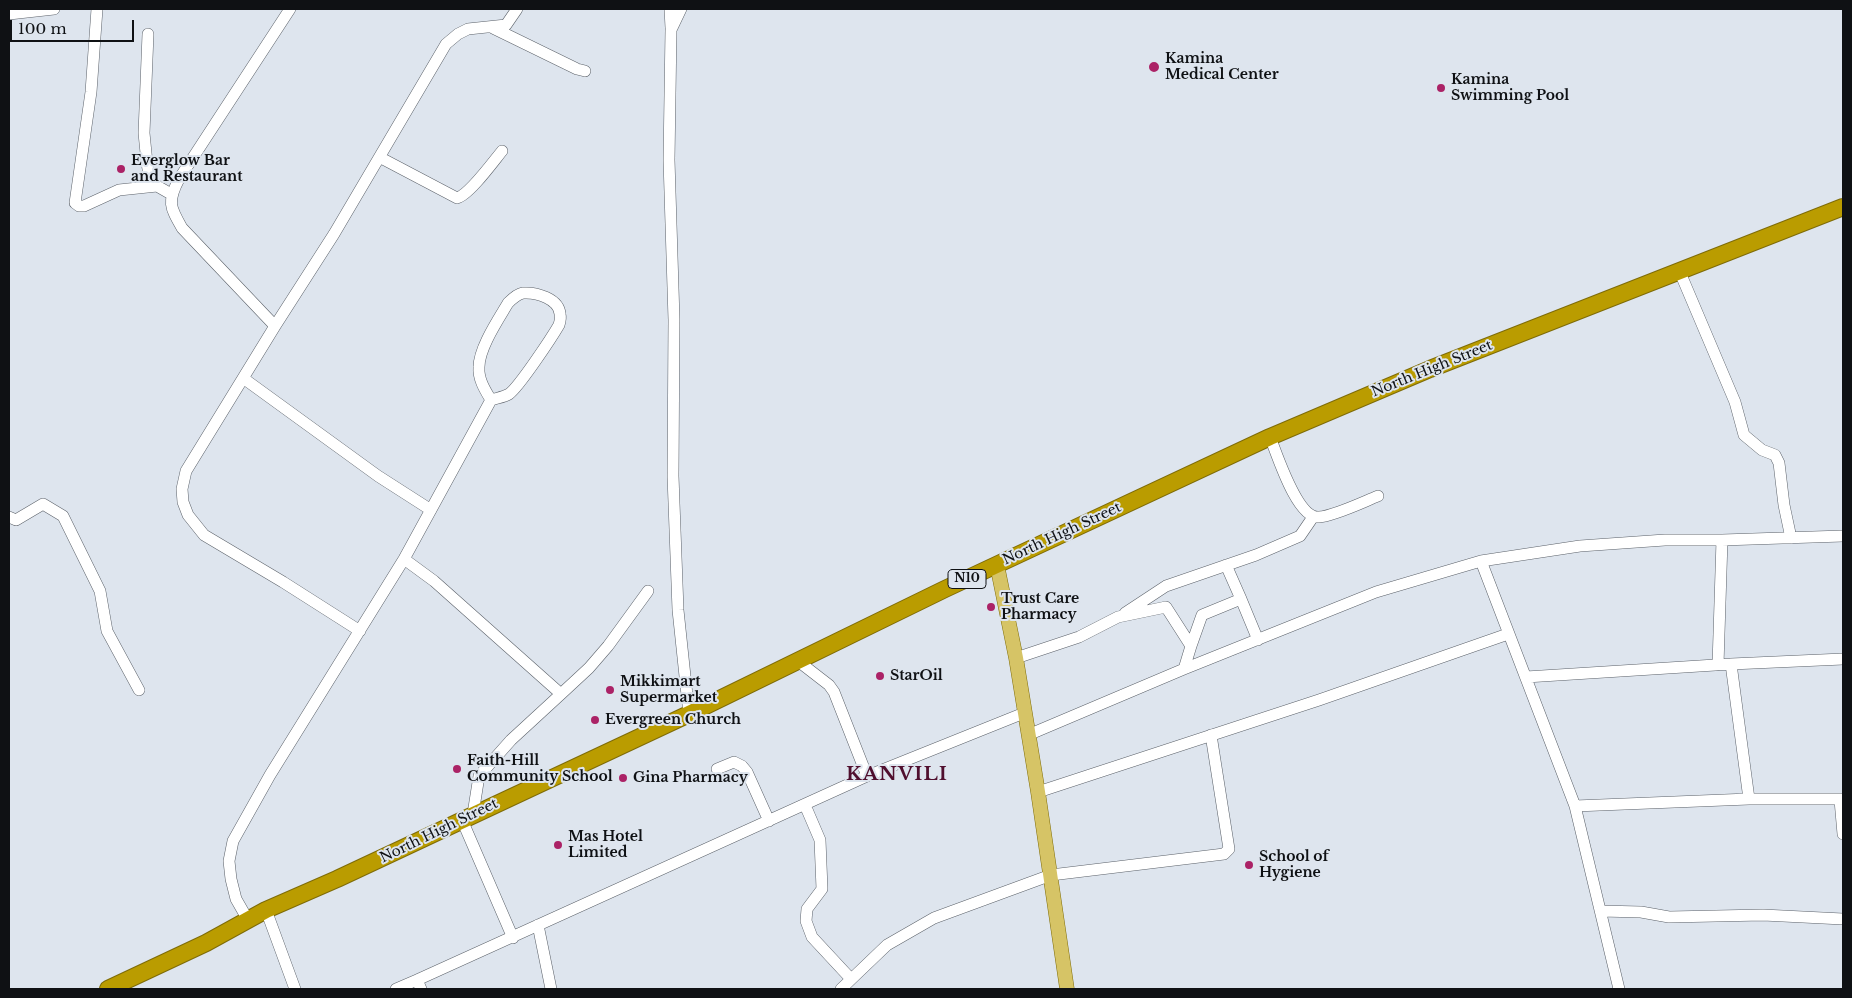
<!DOCTYPE html>
<html>
<head>
<meta charset="utf-8">
<style>
  body { margin:0 }
  #map { position:relative; width:1852px; height:998px; overflow:hidden; background:#dee5ee; font-family:"Libre Baskerville",serif }
  canvas { display:block }
  .frame { position:absolute; inset:0; border:10px solid #0f1114; pointer-events:none }
  .scale { position:absolute; left:10px; top:20px; width:124px; height:22px; box-sizing:border-box; border:2px solid #0f1114; border-top:0; padding-left:6px; font-size:15px; line-height:18px; white-space:nowrap; color:#0f1114; -webkit-text-stroke:4px #dee5ee; paint-order:stroke }
</style>
</head>
<body>
<div id="map">
<canvas width="1852" height="998"></canvas>
<div class="frame"></div>
<div class="scale">100 m</div>
</div>
<script>
const ctx = document.querySelector('canvas').getContext('2d');
ctx.lineJoin = 'round';
function strokePath(path, color, width, dash) { ctx.strokeStyle = color; ctx.lineWidth = width; ctx.lineCap = dash ? 'butt' : 'round'; ctx.setLineDash(dash || []); ctx.stroke(path); }
function drawText(font, color, halo, rows, align = 'center') {
  ctx.font = font + ' "Libre Baskerville",serif'; ctx.lineWidth = 4; ctx.setLineDash([]); ctx.textBaseline = 'middle'; ctx.strokeStyle = halo; ctx.fillStyle = color; for (const [text, x, y, turn = 0] of rows) {
    ctx.save(); ctx.translate(x, y); ctx.rotate((+turn || 0) * Math.PI / 180); ctx.textAlign = isNaN(turn) ? turn : align; if (halo) ctx.strokeText(text, 0, 0); ctx.fillText(text, 0, 0); ctx.restore();
  }
}
const minor = new Path2D(`
  M97,9L91,92L75,203L79,206H84L119,190L157,186
  M670,9L671,28
  M681,9L671,30L669,160L674,320L673,476L678,610L689,714
  M9,14L54,9
  M493,28L577,69L585,71
  M148,34L144,133L147,163L149,175L157,186L171,194
  M381,158L457,198C469,195 493,162 502,151
  M1679,270L1735,402L1744,435L1762,450L1775,455L1779,463L1784,505L1791,538
  M275,326L182,228C170,207 167,202 179,179L290,9
  M243,378L378,476L431,510
  M1270,437C1277,454 1297,519 1319,517C1334,516 1363,502 1378,496
  M9,517L16,520L43,504L63,516L100,591L107,631L139,690
  M404,559L434,581L561,694L589,668L608,646L648,591
  M1481,561L1575,806L1619,989
  M1241,599L1258,640
  M1125,613L1166,586L1256,555L1300,536L1313,517
  M360,631L283,582L204,535L188,515L183,502L182,489L186,471L275,326L334,234L446,44L458,34L468,29L506,25L517,9
  M1191,646L1202,615L1241,599L1226,565
  M1016,658L1079,637L1118,617L1166,607L1191,646L1184,669
  M798,661L829,685L834,692L867,776
  M1731,664L1749,799
  M1718,665L1722,540
  M1526,677L1731,664L1843,659
  M1028,735L1184,669L1376,592L1481,561L1580,546L1665,540H1722L1843,536
  M717,769L734,762L742,766L747,772L769,821
  M1038,792L1319,700L1508,634
  M1840,800L1843,834
  M805,805L820,840L822,889L807,909L806,921L812,937L851,979
  M1575,806L1749,799H1843
  M473,814L479,776L511,740L561,694
  M462,820L513,938
  M266,910L295,989
  M1601,911L1641,912L1669,917L1763,915L1843,919
  M248,920L236,899L231,879L229,861L233,841L270,775L404,559L491,400C497,398 504,397 509,394C519,387 552,337 559,325C560,322 561,318 560,314C559,299 537,292 523,293C517,294 512,299 508,303C498,320 479,348 479,367C478,379 485,390 491,400
  M538,925L551,989
  M417,980L867,776L1024,713
  M396,989L417,980L421,989
  M841,989L887,945L934,918L1051,875L1224,854L1229,849L1211,735`);
const major = new Path2D(`
  M997,565L1016,658L1038,792L1067,989`);
const highway = new Path2D(`
  M108,989L206,943L266,910L337,879L689,714L945,589L1270,437L1430,369L1843,207`);
strokePath(minor, '#5b6169', 12);
strokePath(major, '#7e6b07', 15);
strokePath(highway, '#7e6b07', 18);
strokePath(minor, '#fff', 11);
strokePath(major, '#d6c466', 14);
strokePath(highway, '#ba9c00', 16);
for (const [x, y, r, color] of [
  [1154,67,6,"#ab2266"],
  [1441,88,5,"#ab2266"],
  [121,169,5,"#ab2266"],
  [991,607,5,"#ab2266"],
  [880,676,5,"#ab2266"],
  [610,690,5,"#ab2266"],
  [595,720,5,"#ab2266"],
  [457,769,5,"#ab2266"],
  [623,778,5,"#ab2266"],
  [558,845,5,"#ab2266"],
  [1249,865,5,"#ab2266"]
]) { const dot = new Path2D(); dot.arc(x, y, r, 0, 2 * Math.PI); ctx.fillStyle = color; ctx.fill(dot); strokePath(dot, '#dee5ee', 2); }
for (const [x, y, w] of [
  [967,579,38]
]) { const box = new Path2D(); box.roundRect(x - w / 2, y - 9.5, w, 19, 4); ctx.fillStyle = '#dee5ee'; ctx.fill(box); strokePath(box, '#0f1114', 1); }
drawText('bold 12px', '#0f1114', null, [
  ["N10",967,579]
]);
drawText('bold 14px', '#0f1114', '#dee5ee', [
  ["Kamina",1165,59],
  ["Medical Center",1165,75],
  ["Kamina",1451,80],
  ["Swimming Pool",1451,96],
  ["Everglow Bar",131,161],
  ["and Restaurant",131,177],
  ["Trust Care",1001,599],
  ["Pharmacy",1001,615],
  ["StarOil",890,676],
  ["Mikkimart",620,682],
  ["Supermarket",620,698],
  ["Evergreen Church",605,720],
  ["Faith-Hill",467,761],
  ["Community School",467,777],
  ["Gina Pharmacy",633,778],
  ["Mas Hotel",568,837],
  ["Limited",568,853],
  ["School of",1259,857],
  ["Hygiene",1259,873]
], 'left');
drawText('14px', '#0f1114', '#dee5ee', [
  ["North High Street",1432,369,-22],
  ["North High Street",1062,534,-25],
  ["North High Street",439,831,-26]
]);
ctx.letterSpacing = '1px';
drawText('bold 19px', '#500f2e', '#dee5ee', [
  ["KANVILI",897,775]
]);
ctx.letterSpacing = '0px';
</script>
</body>
</html>
